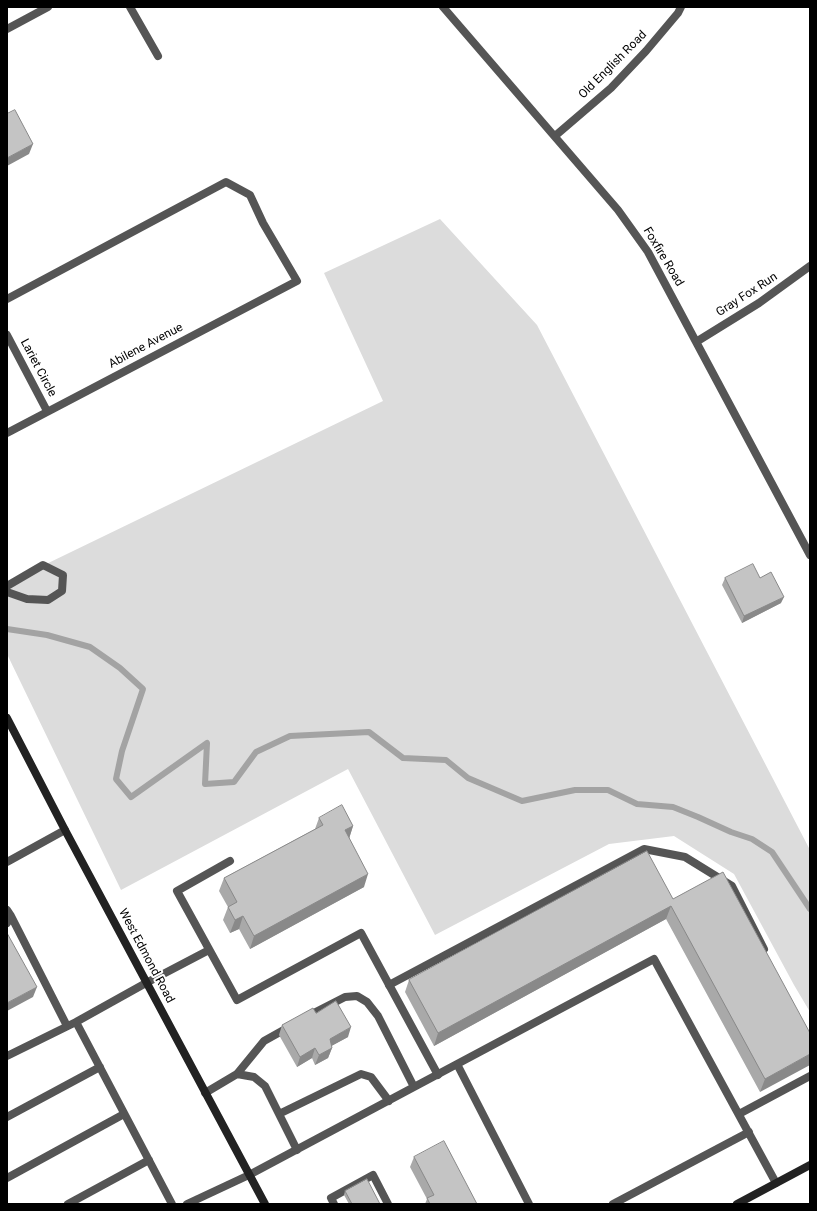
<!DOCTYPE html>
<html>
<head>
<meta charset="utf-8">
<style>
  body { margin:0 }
  #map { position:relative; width:817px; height:1211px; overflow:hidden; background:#fff; font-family:Roboto,sans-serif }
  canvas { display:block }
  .frame { position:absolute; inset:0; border:8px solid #000; pointer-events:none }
</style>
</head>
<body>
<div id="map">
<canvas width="817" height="1211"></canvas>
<div class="frame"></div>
</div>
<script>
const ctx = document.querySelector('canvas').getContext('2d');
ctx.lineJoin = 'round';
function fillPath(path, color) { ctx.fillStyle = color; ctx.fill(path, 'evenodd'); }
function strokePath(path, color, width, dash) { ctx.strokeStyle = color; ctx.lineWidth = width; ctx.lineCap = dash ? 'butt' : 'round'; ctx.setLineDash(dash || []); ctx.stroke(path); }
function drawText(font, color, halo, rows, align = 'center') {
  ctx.font = font + ' Roboto,sans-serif'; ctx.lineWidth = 4; ctx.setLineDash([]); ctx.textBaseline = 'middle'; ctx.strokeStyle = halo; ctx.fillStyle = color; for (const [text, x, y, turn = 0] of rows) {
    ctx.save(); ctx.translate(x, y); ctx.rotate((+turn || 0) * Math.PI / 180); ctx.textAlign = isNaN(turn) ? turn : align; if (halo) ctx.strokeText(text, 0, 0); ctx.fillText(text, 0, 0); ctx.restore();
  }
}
fillPath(new Path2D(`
  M440,219L537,325L810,850V1012L794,985L734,874L674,836L609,844L435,935L348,769L121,890L7,654V583L383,401L324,273Z`), '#dcdcdc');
strokePath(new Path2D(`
  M7,629L47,635L90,647L120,668L143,689L122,751L116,779L131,797L207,743L205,784L234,782L256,752L290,736L369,732L403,758L446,760L468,778L522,801L575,790H608L637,804L673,807L698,817L731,832L752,839L772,852L810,909`), '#a3a3a3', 6);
strokePath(new Path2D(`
  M7,586L43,565L63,575L62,591L48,600L27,599L7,592
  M7,910L11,916L7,923
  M11,916L67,1026
  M389,985L644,849L685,857L732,886L764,949
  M306,1017L345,997L357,996L367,1002L378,1016L414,1087
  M76,1022L172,1204
  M7,1056L76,1022L146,983
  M457,1064L529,1204
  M237,1074L254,1077L265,1086L297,1150
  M205,1093L237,1074L264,1041L289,1027
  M279,1114L361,1074L371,1077L389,1101
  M739,1114L810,1076
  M7,1117L100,1067
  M7,1178L124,1114
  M68,1204L149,1160
  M187,1204L249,1175L654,959L776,1183
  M334,1204L331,1198L373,1175L388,1204
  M613,1204L749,1132`), '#555', 8);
strokePath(new Path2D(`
  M130,7L158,56
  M443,7L618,210L648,252L810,555
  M7,29L48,7
  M555,136L611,88L646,51L678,13L681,7
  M7,299L226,182L250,195L263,223L297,281L7,433
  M7,335L47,411
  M696,342L759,303L810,266
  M230,861L177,891L237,1000L361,933L438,1075
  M7,862L65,830
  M146,983L209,950`), '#555', 8);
strokePath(new Path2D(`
  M7,718L65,830L265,1204
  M737,1204L810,1165`), '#222', 8);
fillPath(new Path2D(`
  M725,578H760L781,603L742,623L722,585Z
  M319,818L353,826L349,838L364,887L250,949L239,929L230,933L223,920L228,907L219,891L224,878L315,829Z
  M673,899L810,1033L760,1092L666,919L434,1046L405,992L409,980Z
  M316,1013L348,1037L331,1046L332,1048L328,1058L315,1065L312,1058L297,1067L279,1035L282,1025Z
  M414,1157L477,1204H425L427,1199L410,1167Z
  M345,1191L380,1204H349L344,1195Z`), '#a9a9a9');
fillPath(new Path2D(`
  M33,144L29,154L7,166V158Z
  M784,597L781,603L742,623L744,616Z
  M353,826L349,839L345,830Z
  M368,874L364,887L250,949L254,936Z
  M671,906L666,919L434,1046L438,1033Z
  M243,916L239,929L230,933L235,920Z
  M37,987L33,997L7,1011V1003Z
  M351,1027L348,1037L326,1049L330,1039Z
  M315,1048L312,1058L297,1067L300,1057Z
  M332,1048L328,1058L315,1065L319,1055Z
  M810,1054V1065L760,1092L765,1079Z`), '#898989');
const building = new Path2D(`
  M15,110L33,144L7,158V114Z
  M753,564L760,578L771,572L784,597L744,616L725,578Z
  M342,805L353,826L345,830L368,874L254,936L243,916L235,920L228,907L237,902L224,878L323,825L319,818Z
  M647,851L673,899L723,872L810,1033V1054L765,1079L671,906L438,1033L409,980Z
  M7,933L37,987L7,1003Z
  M336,1001L351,1027L330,1039L332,1048L319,1055L315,1048L300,1057L282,1025L313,1008L316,1013Z
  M444,1141L477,1204H430L427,1198L434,1195L414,1157Z
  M367,1179L380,1204H352L345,1191Z`);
fillPath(building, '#c4c4c4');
strokePath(building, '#898989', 1);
drawText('12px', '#000', '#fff', [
  ["Old English Road",613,65,-45],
  ["Foxfire Road",663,257,59],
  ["Gray Fox Run",747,295,-33],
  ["Abilene Avenue",146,346,-28],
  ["Lariet Circle",38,368,62],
  ["West Edmond Road",146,956,62]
]);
</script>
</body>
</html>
